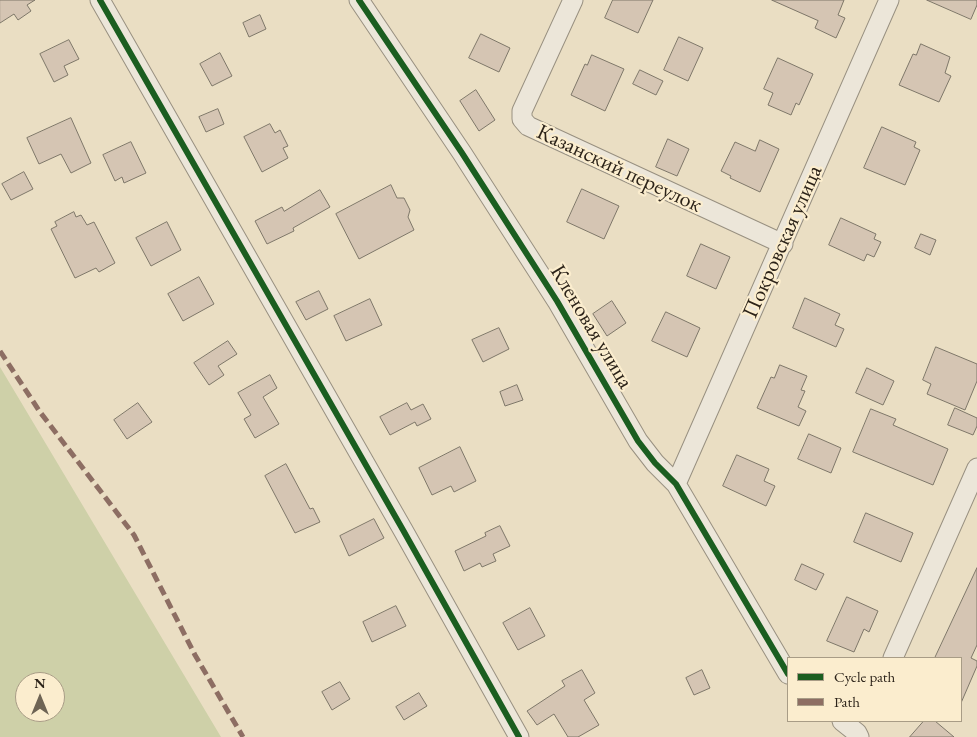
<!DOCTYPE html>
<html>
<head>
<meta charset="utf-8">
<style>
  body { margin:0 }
  #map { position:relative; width:977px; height:737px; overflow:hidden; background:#eadec3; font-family:"EB Garamond",serif }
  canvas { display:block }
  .legend { position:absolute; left:787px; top:657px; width:175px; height:65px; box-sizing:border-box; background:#fbedce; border:1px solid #a89c86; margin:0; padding:6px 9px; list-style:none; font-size:15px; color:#2c2319 }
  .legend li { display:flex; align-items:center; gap:10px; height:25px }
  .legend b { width:25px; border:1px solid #a89c86 }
  .north { position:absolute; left:15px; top:672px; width:50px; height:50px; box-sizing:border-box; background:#fbedce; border:1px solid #a89c86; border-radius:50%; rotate:0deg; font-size:14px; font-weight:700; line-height:20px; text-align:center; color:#2c2319 }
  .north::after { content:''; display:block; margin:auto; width:18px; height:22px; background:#6e6454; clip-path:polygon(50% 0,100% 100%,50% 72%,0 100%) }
</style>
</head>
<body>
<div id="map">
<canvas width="977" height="737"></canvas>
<ul class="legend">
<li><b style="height:6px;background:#1b5e20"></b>Cycle path</li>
<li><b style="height:6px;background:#8d6e63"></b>Path</li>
</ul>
<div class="north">N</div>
</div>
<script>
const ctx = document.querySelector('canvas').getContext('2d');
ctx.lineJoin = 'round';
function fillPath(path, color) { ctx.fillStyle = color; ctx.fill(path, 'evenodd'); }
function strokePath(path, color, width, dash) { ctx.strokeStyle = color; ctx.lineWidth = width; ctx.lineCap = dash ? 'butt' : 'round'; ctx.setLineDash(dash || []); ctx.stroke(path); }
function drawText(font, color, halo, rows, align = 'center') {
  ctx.font = font + ' "EB Garamond",serif'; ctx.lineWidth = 4.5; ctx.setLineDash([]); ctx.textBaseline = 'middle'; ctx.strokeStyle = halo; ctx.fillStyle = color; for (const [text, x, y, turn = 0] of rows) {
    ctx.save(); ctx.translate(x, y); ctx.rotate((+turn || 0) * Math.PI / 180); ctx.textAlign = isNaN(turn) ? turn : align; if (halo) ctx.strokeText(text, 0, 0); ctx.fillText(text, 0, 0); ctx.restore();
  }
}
fillPath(new Path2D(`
  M0,367L221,737H0ZM25,682H55V712H25Z`), '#ced0a8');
const building = new Path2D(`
  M0,0H35L27,5L31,11L18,20L14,14L0,23Z
  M613,0H653L638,33L605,18Z
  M772,0H844L838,15L845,18L836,38L815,28L818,21Z
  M927,0H977V5L971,19Z
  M260,15L266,29L249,37L243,23Z
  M481,34L510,48L499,72L469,58Z
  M679,37L703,48L688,81L664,70Z
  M69,40L79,59L64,66L68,75L54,82L40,54Z
  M921,44L950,57L945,73L951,76L939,102L899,85L913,54L916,55Z
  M220,53L232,76L212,86L200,64Z
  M592,55L624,69L605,111L571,95L585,64L587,65Z
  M778,58L813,74L799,105L796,103L791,115L768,105L773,93L764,89Z
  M640,70L663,81L656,95L633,84Z
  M476,90L495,120L479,131L460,101Z
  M218,109L224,124L206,132L199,117Z
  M71,118L91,163L71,173L61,154L39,164L27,138Z
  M270,124L275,133L280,130L288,146L283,148L288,158L262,172L244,137Z
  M882,127L916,142L914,147L920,150L905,185L864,168Z
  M668,139L689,149L677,176L656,167Z
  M760,140L779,149L760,192L730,178L731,176L721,171L735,142L755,151Z
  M131,142L146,173L124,183L122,177L115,181L103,155Z
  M24,172L33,189L11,200L2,184Z
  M391,185L397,198H404L410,210L408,217L414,230L359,259L336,214Z
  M582,189L619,206L604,239L567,222Z
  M320,190L330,207L293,228L294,231L267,244L255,221L282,207L284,211Z
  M74,212L76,217L81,215L87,225L94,222L115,263L99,272L96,268L75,278L51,229L57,226L55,222Z
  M841,218L876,234L874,239L881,242L874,257L867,254L864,261L829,245Z
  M167,222L181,250L151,266L136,238Z
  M921,234L936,240L930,255L915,248Z
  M701,244L730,257L716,289L687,276Z
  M199,277L214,304L183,321L168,294Z
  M319,291L328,309L306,320L296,302Z
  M805,298L840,314L835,325L844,329L836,347L793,328Z
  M370,299L382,325L346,341L334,316Z
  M612,301L626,323L607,336L593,314Z
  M666,312L700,328L687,357L652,341Z
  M499,328L509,349L483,362L472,340Z
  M228,341L237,354L218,366L224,375L209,385L194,363Z
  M936,347L977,364V381L965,410L927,394L931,384L923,380Z
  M780,365L807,376L801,390L805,391L798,407L806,411L799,426L757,408L771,377L774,378Z
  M867,368L894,381L883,405L856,393Z
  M270,375L277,388L263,397L279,424L255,438L244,419L251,415L238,393Z
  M517,385L523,400L505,406L500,392Z
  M138,403L152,422L127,439L114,420Z
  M407,403L411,410L423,404L431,419L417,426L415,422L390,435L380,417Z
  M955,408L977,418V426L973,435L948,425Z
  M871,409L896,419L893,425L948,449L933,485L853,452Z
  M809,434L841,448L831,473L798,459Z
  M460,447L476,481L454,492L451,486L432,495L419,468Z
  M737,455L769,469L764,481L775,486L766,506L723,486Z
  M286,464L310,509L313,508L320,522L295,533L265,476Z
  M866,513L913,533L901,562L854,542Z
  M374,519L384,538L349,556L340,536Z
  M500,526L510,546L493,554L496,561L482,567L480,563L464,571L455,551L486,536L485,533Z
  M802,564L824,574L816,590L795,580Z
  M977,568V645L971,658L977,661V666L961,703V658H935Z
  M847,597L878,611L869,632L864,629L854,652L827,641Z
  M396,606L406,626L372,642L363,622Z
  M530,608L545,636L518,650L503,623Z
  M582,670L595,693L584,700L599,725L578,737H568L554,714L537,725L527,711L565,686L562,681Z
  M702,670L710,688L694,695L686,678Z
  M340,682L350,699L332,710L322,692Z
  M419,693L427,706L404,720L396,707Z
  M924,721H935L954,737H910Z`);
fillPath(building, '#d5c5b3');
strokePath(building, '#7e7769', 1);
const minor = new Path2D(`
  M100,0L403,530L519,737
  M359,0L462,153L557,301L638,441L655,463L676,484L788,674
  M573,0L522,111V119L528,126L783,244
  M676,484L889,0
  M893,658L977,468
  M842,721L857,733L859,737`);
strokePath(minor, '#989080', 21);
strokePath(minor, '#ece6d9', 19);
strokePath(new Path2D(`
  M0,351L40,412L134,535L195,655L243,737`), '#8d6e63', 5, [10, 5]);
strokePath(new Path2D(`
  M100,0L403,530L519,737
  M359,0L462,153L557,301L638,441L655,463L676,484L788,674`), '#1b5e20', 6);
drawText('22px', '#2c2319', '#fbedce', [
  ["Казанский переулок",619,169,25],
  ["Покровская улица",783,242,-66],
  ["Кленовая улица",591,327,59]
]);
</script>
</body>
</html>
